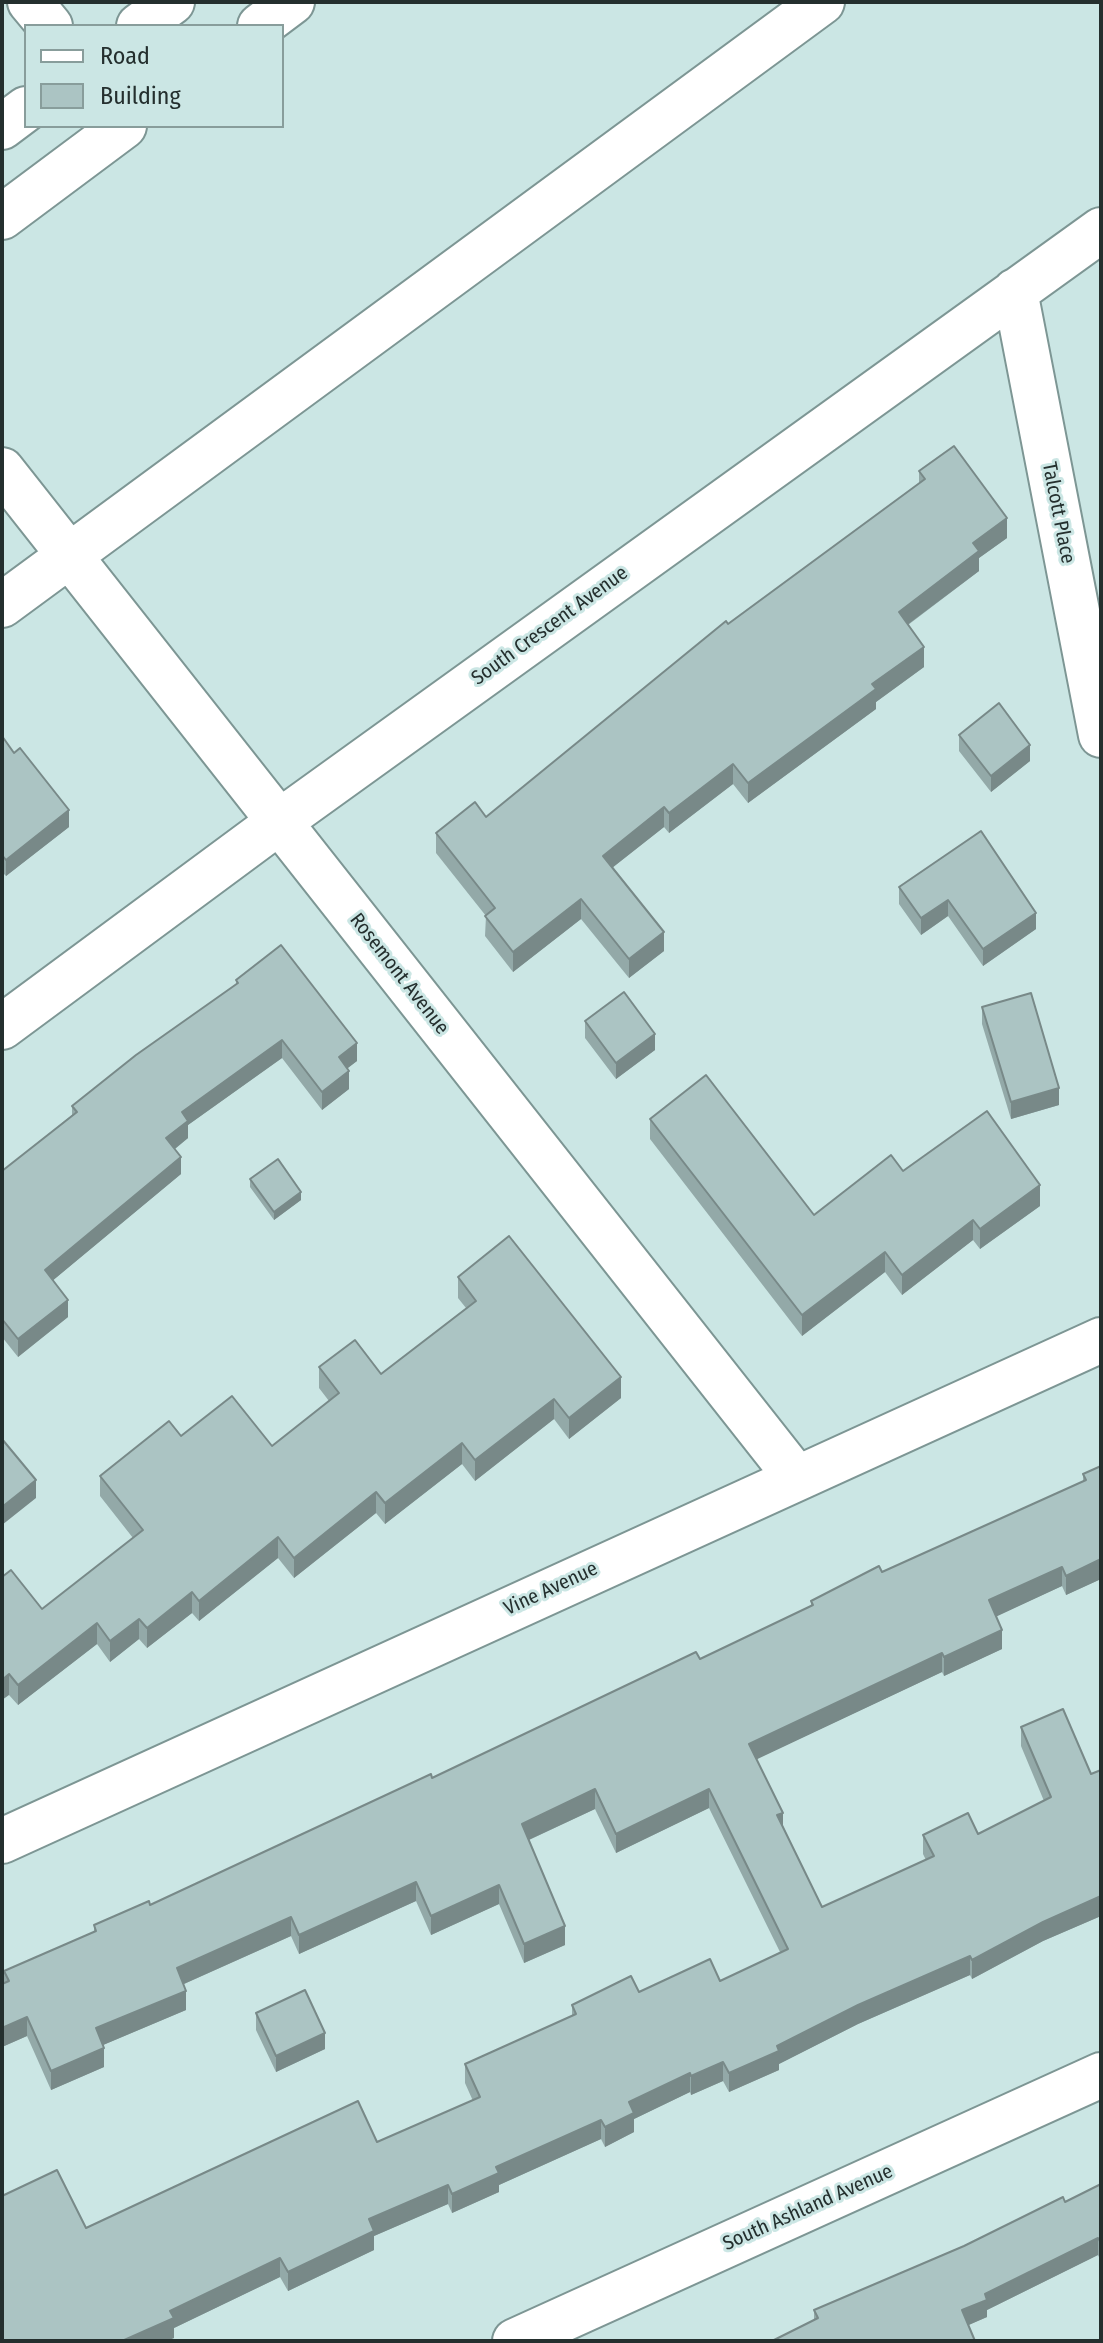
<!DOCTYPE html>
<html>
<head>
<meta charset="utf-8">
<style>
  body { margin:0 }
  #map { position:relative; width:1103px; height:2343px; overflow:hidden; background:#cbe6e4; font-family:"Fira Sans Condensed",sans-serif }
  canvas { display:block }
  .frame { position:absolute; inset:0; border:4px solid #242f2e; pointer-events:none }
  .legend { position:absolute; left:24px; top:24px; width:260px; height:104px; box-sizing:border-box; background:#cbe6e4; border:2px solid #889d9b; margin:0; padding:10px 14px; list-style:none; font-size:24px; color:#242f2e }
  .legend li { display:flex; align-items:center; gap:16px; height:40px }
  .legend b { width:40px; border:2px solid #889d9b }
</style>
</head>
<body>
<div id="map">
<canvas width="1103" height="2343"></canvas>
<div class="frame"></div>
<ul class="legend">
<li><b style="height:10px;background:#fff"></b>Road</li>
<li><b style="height:22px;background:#abc4c3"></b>Building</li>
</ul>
</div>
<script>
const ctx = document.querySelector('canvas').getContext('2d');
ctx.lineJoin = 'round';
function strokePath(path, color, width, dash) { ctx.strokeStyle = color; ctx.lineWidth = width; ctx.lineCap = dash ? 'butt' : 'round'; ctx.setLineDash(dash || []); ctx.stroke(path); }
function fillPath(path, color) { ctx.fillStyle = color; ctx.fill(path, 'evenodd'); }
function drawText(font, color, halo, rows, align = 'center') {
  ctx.font = font + ' "Fira Sans Condensed",sans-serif'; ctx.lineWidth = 6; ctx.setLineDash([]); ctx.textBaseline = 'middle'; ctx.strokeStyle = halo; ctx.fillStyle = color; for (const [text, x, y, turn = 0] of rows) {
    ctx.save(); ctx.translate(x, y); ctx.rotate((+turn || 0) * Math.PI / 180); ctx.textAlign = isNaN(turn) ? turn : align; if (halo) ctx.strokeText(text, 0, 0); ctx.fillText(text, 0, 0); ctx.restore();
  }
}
const minor = new Path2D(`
  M30,2L50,26
  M139,26L172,2
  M260,26L292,2
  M2,127L26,109
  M2,217L124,126
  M1015,291L1101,735
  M2,470L796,1477
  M2,605L822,2
  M2,1027L279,822L1101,230
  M2,1841L1101,1340
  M515,2341L1101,2075`);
strokePath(minor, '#7d9694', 48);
strokePath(minor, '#fff', 44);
fillPath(new Path2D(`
  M919,471L1007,538L979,558V571L908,625L924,667L876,702V709L748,803L733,784L669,833L664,827L612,868L664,951L629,978L581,919L513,972L485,936L486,916L436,853V833L486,817L728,624L919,483Z
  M959,735L1030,761L991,792L959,751Z
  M2,736L69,827L6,876L2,872Z
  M981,831L1036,929L983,966L948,916L921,935L899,904V887Z
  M236,980L357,1061L347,1068L349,1089L322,1110L282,1058L188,1125V1138L175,1149L181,1174L53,1280L68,1317L18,1357L2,1337V1171L72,1115V1106L236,985Z
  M982,1007L1059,1105L1011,1119L982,1024Z
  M585,1021L655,1050L616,1079L585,1038Z
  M650,1119L814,1215L903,1171L1040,1206L980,1249L973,1240L902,1295L885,1272L802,1336L650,1139Z
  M250,1179L301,1200L274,1220L250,1187Z
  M458,1277L621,1398L569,1439L554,1419L475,1481L462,1464L385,1524L376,1513L294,1578L278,1558L199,1621L192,1613L147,1648L139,1639L110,1662L97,1644L18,1705L9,1695L2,1577L42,1609L133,1538L100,1496V1476L181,1436L272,1446L329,1401L319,1388V1367L381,1374L466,1308L458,1298Z
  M1101,1466V1579L1066,1595L1062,1586L996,1616L1002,1649L944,1676L942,1672L756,1759L783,1826L822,1907L926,1860L923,1854V1835L978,1834L1044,1801L1021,1746V1727L1091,1774L1101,1770V1916L1043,1941L972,1979L970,1975L858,2024L779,2064V2070L729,2092L723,2081L691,2095L690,2092L634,2119V2132L605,2147L601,2139L499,2185V2192L452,2213L448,2204L374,2236V2250L288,2291L280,2277L174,2328V2338L166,2341H2L86,2228L377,2142L473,2101L465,2083V2064L572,2016V2005L639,1992L720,1981L780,1952L709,1808L616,1853L595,1809L529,1840L565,1945L524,1963L499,1904L431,1935L416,1901L299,1954L291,1936L184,1984L186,2010L103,2045L104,2067L51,2090L27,2036L2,2047V1984L4,1983V1971L94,1932V1925L150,1905L700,1659L811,1606V1601L882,1572L1083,1482V1474Z
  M256,2013L325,2049L276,2072L256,2030Z
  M1101,2184V2261L1098,2255L987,2310V2317L968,2325L814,2320V2310L1065,2202Z`), '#93a9a8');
fillPath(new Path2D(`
  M1007,518V538L979,558V571L899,631V612L973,543Z
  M924,647V667L876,702V709L748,803V783L872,684Z
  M1030,745V761L991,792V776Z
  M733,764V784L669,833V813Z
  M664,807V827L603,875V856Z
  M69,810V827L6,876V860Z
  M581,899V919L513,972V952Z
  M948,900V916L921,935V918Z
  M1036,913V929L983,966V949Z
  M664,932V951L629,978V959Z
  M655,1034V1050L616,1079V1063Z
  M282,1040V1058L188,1125V1138L166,1156V1138L182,1112Z
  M357,1043V1061L339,1075V1057Z
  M349,1071V1089L322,1110V1092Z
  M1059,1088V1105L1011,1119V1102Z
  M181,1157V1174L45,1287V1270Z
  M1040,1185V1206L980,1249V1229Z
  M301,1192V1200L274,1220V1212Z
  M973,1220V1240L902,1295V1275Z
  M885,1252V1272L802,1336V1315Z
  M68,1300V1317L18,1357V1339Z
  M621,1377V1398L569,1439V1418Z
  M554,1399V1419L475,1481V1460Z
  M462,1443V1464L385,1524V1503Z
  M36,1480V1498L2,1525V1507Z
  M376,1492V1513L294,1578V1558Z
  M278,1537V1558L199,1621V1601Z
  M1101,1559V1579L1066,1595V1576Z
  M1062,1567V1586L989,1620V1600Z
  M192,1592V1613L147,1648V1628Z
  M139,1619V1639L110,1662V1641Z
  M97,1623V1644L18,1705V1685Z
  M1002,1630V1649L944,1676V1657Z
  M942,1653V1672L749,1763V1744Z
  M9,1674V1695L2,1700V1680Z
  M595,1789V1809L522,1843V1824Z
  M709,1789V1808L616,1853V1834Z
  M783,1813V1832L777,1815Z
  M416,1882V1901L299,1954V1935Z
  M499,1885V1904L431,1935V1916Z
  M1101,1896V1916L1043,1941L972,1979V1960L1043,1922Z
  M291,1917V1936L177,1987V1968Z
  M565,1926V1945L524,1963V1944Z
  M970,1956V1975L858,2024L779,2064V2070L729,2092V2073L777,2046L858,2005Z
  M186,1991V2010L96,2048V2028Z
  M27,2017V2036L2,2047V2028Z
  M325,2033V2049L276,2072V2056Z
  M104,2048V2067L51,2090V2071Z
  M723,2062V2081L691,2095V2076Z
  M690,2073V2092L634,2119V2132L605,2147V2127L629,2102Z
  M601,2120V2139L499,2185V2192L452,2213V2194L496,2167Z
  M448,2185V2204L374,2236V2250L288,2291V2272L369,2219Z
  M1098,2238V2255L987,2310V2317L962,2328V2310L985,2294Z
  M280,2258V2277L174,2328V2338L166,2341H122L170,2311Z`), '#788988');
const building = new Path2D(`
  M954,446L1007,518L973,543L979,551L899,612L924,647L872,684L876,689L748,783L733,764L669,813L664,807L603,856L664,932L629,959L581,899L513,952L485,916L495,908L436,833L475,802L486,817L726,621L728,624L925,479L919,471Z
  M999,703L1030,745L991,776L959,735Z
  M2,736L14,753L20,748L69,810L6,860L2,855Z
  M981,831L1036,913L983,949L948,900L921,918L899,887Z
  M281,945L357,1043L339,1057L349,1071L322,1092L282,1040L182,1112L188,1121L166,1138L181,1157L45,1270L68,1300L18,1339L2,1319V1171L77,1112L72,1106L136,1055L238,983L236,980Z
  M624,992L655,1034L616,1063L585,1021Z
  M1031,993L1059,1088L1011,1102L982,1007Z
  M706,1075L814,1215L891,1155L903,1171L987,1111L1040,1185L980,1229L973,1220L902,1275L885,1252L802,1315L650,1119Z
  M278,1159L301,1192L274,1212L250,1179Z
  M509,1236L621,1377L569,1418L554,1399L475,1460L462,1443L385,1503L376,1492L294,1558L278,1537L199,1601L192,1592L147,1628L139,1619L110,1641L97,1623L18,1685L9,1674L2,1680V1577L11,1570L42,1609L143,1530L100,1476L169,1421L181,1436L232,1396L272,1446L339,1393L319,1367L355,1340L381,1374L476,1301L458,1277Z
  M2,1439L36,1480L2,1507Z
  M1101,1466V1559L1066,1576L1062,1567L989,1600L1002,1630L944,1657L942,1653L749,1744L783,1813L777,1815L822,1907L934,1856L923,1835L968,1813L978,1834L1051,1797L1021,1727L1063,1709L1091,1774L1101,1770V1896L1043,1922L972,1960L970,1956L858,2005L777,2046L779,2051L729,2073L723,2062L691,2076L690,2073L629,2102L634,2113L605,2127L601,2120L496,2167L499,2173L452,2194L448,2185L369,2219L374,2231L288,2272L280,2258L170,2311L174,2318L122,2341H2V2196L57,2170L86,2228L358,2101L377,2142L480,2097L465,2064L576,2014L572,2005L631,1976L639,1992L710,1959L720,1981L788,1949L709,1789L616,1834L595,1789L522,1824L565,1926L524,1944L499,1885L431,1916L416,1882L299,1935L291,1917L177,1968L186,1991L96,2028L104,2048L51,2071L27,2017L2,2028V1984L9,1981L4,1971L96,1931L94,1925L149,1901L150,1905L431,1774L432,1778L696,1652L700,1659L813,1605L811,1601L879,1566L882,1572L1086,1480L1083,1474Z
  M305,1990L325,2033L276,2056L256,2013Z
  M1101,2184V2243L1098,2238L985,2294L987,2300L962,2310L975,2341H772L818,2318L814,2310L964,2246L1063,2197L1065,2202Z`);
fillPath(building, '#abc4c3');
strokePath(building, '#788988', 2);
drawText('20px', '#242f2e', '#cbe6e4', [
  ["Talcott Place",1058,513,79],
  ["South Crescent Avenue",550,626,-36],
  ["Rosemont Avenue",399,974,52],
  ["Vine Avenue",551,1589,-25],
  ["South Ashland Avenue",808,2208,-24]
]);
</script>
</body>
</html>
